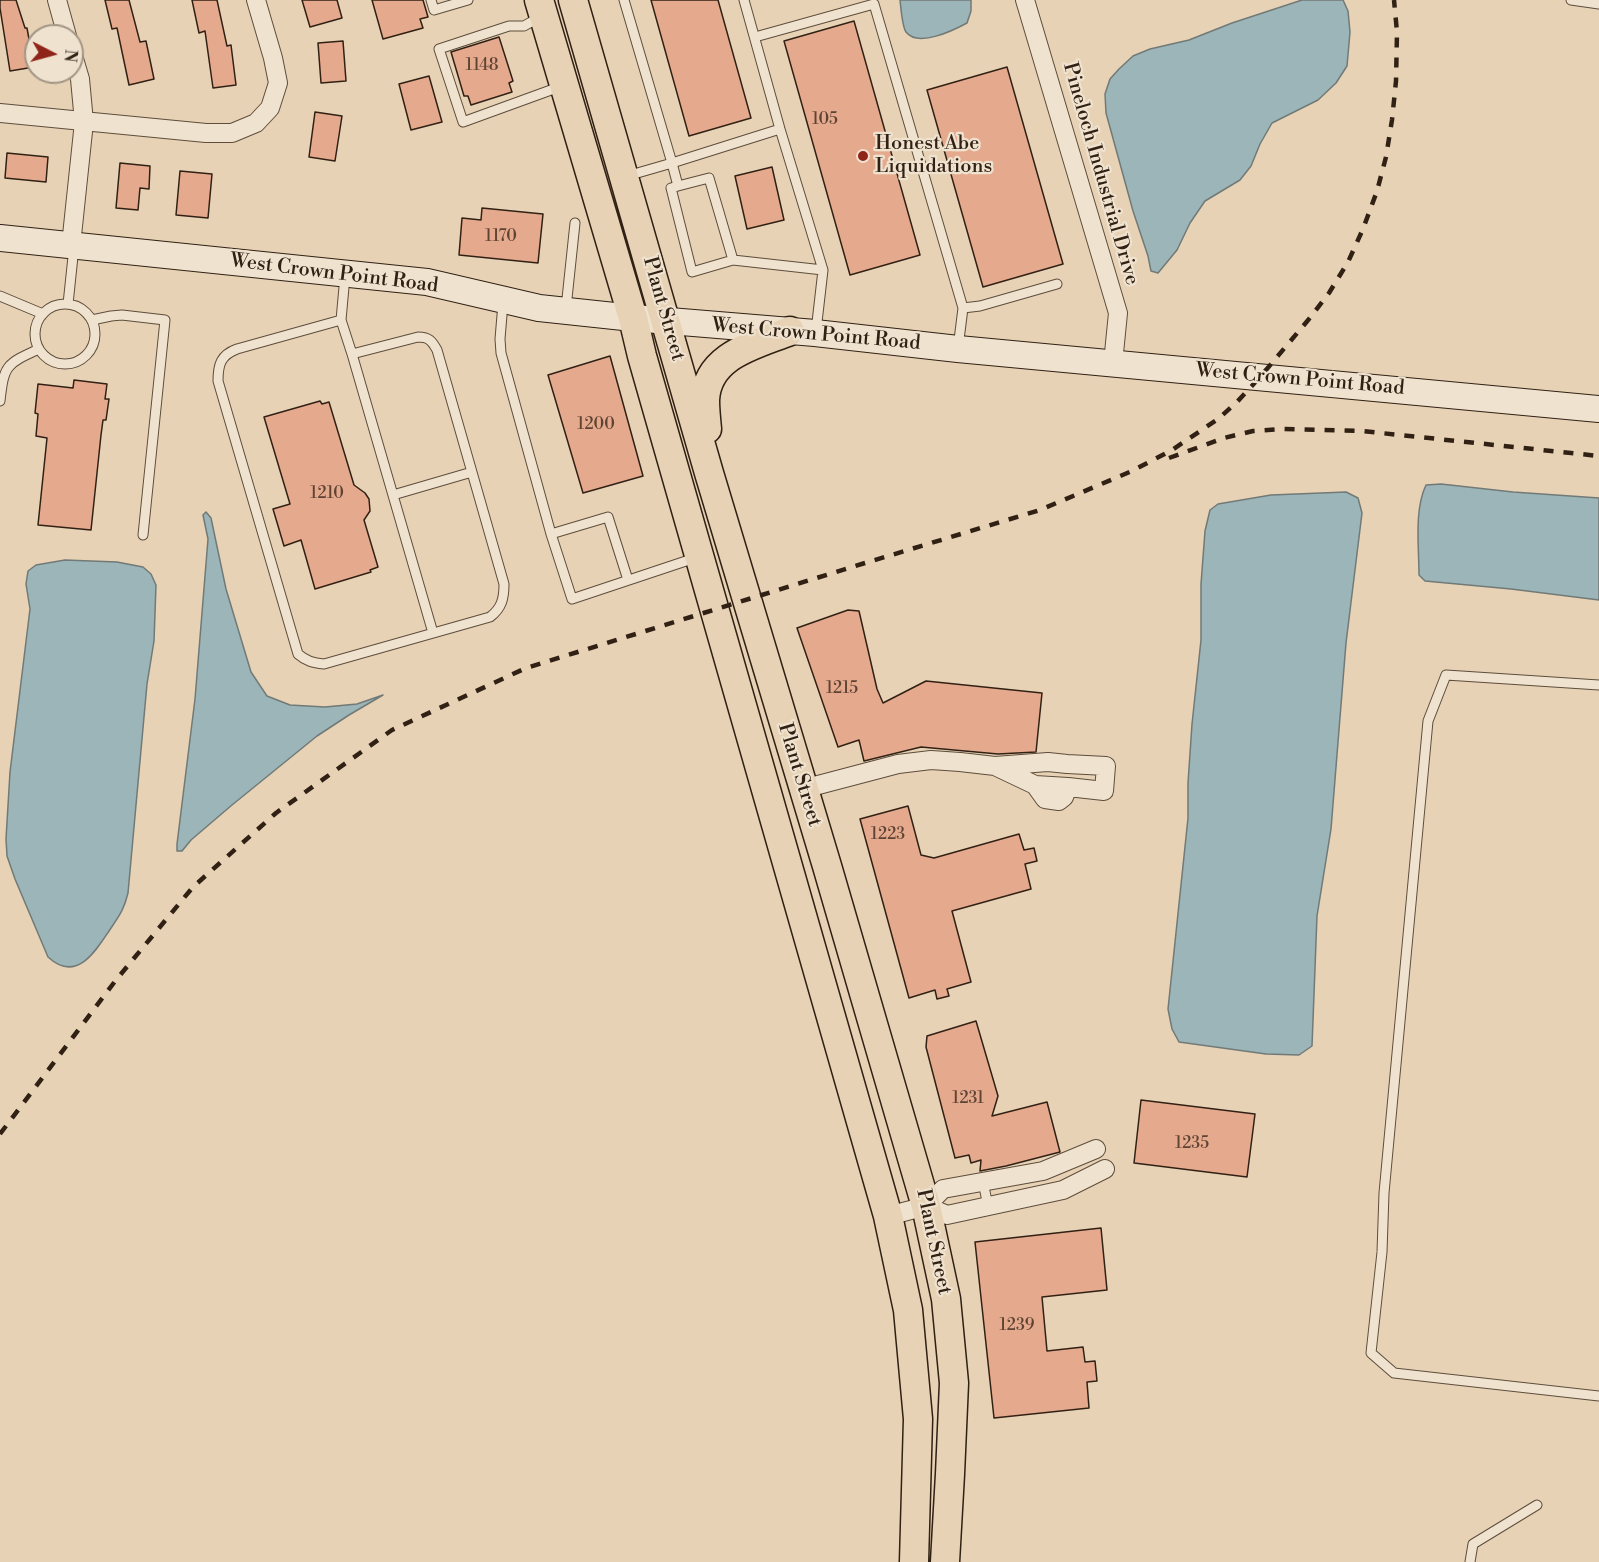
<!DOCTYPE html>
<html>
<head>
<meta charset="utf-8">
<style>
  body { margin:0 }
  #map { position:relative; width:1599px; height:1562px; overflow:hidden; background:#e7d2b5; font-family:"Libre Bodoni",serif }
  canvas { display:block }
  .north { position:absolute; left:24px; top:24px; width:60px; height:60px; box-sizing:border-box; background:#efe2cf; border:2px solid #a39584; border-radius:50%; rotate:96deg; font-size:16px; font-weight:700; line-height:24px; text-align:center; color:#312114 }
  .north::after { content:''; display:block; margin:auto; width:21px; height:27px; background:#8f2418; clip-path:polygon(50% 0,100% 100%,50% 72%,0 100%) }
</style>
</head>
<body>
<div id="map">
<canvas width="1599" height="1562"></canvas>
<div class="north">N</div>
</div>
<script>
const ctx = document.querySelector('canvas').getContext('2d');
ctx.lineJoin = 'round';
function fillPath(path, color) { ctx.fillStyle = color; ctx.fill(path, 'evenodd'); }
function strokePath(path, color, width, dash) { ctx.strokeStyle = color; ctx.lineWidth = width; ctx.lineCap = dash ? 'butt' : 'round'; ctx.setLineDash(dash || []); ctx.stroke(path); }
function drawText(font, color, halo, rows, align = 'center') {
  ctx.font = font + ' "Libre Bodoni",serif'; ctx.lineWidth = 4.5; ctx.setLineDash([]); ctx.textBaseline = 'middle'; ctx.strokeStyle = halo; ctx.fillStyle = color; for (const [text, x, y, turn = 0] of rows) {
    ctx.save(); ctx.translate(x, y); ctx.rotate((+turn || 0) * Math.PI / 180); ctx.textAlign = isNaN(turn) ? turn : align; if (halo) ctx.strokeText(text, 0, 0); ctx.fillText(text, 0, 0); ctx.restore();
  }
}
const water = new Path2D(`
  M900,0H971V11L967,23C954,30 918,48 906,32C902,26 901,8 900,0Z
  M1302,0H1343L1348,11L1350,32L1347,66L1336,83L1318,100L1272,123L1260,144L1251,166L1240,180L1205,201L1190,223L1177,250L1158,273L1151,271L1148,256L1133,211L1106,113L1105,94L1110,79L1119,69L1133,56L1150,49L1189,40L1232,23Z
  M1441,484L1513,492L1599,498V600L1511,589L1425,581L1419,575C1419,547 1414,510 1426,485Z
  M1346,492L1358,498L1362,513L1346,643L1331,829L1317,916L1312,1046L1299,1055L1266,1054L1179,1042L1172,1029L1168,1009L1188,818V783L1192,724L1201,640V584L1205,531L1210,510L1218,504L1271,495Z
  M206,512L211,518L226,589L251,672L267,696L290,705L325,707L357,704L383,695L349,715L317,736L232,805L191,840L182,851H177V844L195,699L208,539L203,515Z
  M65,560L117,562L143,567L151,574L156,585L154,641L147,684L128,893C124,910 119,916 109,931C95,952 76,983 48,957L15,879L7,856L6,839L10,772L30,609L26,584L28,571L36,565Z`);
fillPath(water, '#9cb5b9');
strokePath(water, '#717a77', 1.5);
const building = new Path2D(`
  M0,0H16L25,28H27L34,67L10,71L0,8Z
  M105,0H129L140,42L146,41L154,79L129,85L117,28L112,29Z
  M192,0H217L227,46L231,45L236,85L213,88L205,31L199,33Z
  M302,0H337L342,18L310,27Z
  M372,0H423L428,17L420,19L423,28L383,39Z
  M651,0H718L751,118L689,136Z
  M854,21L920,255L850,275L784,41Z
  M499,37L513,81L509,83L512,92L471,105L468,96H464L451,52Z
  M343,41L346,81L321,83L318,43Z
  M1007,67L1063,264L983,287L927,90Z
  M429,76L442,122L411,130L399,84Z
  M315,112L342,116L335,161L309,157Z
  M7,153L48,157L46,182L5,178Z
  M120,163L150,166L149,189L140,188L138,210L116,208Z
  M772,167L784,220L747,229L735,176Z
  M180,171L212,174L208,218L176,215Z
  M482,208L543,214L538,263L459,255L462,218L481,220Z
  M610,356L643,476L583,493L548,375Z
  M74,380L107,384L105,399H109L106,420H103L101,435L91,530L38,525L47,438L36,436L38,414L35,413L38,384L73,388Z
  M320,401L322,404L329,402L354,485L365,493L369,499L370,511L364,520L378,567L370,570L371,572L315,589L301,540L284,546L273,509L290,504L264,417Z
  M848,610L859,611L877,689L883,703L926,681L1042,693L1036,752L998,754L921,747L864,761L859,740L838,747L797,628Z
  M908,806L921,855L934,858L1019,834L1024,850L1034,848L1037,861L1025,864L1031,889L952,911L971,982L947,989L949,996L937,999L935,990L909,998L860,819Z
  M976,1021L998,1096L992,1116L1047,1102L1060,1152L1006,1166L980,1171L981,1160L971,1163L969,1155L955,1158L926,1047L927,1036Z
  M1141,1100L1255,1114L1247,1177L1134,1163Z
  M1101,1228L1107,1290L1042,1297L1047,1351L1083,1347L1085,1362L1095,1361L1097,1381L1087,1382L1089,1408L994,1418L975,1242Z`);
fillPath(building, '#e5a98e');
strokePath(building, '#312114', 1.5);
const lane = new Path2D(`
  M431,0L434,10L468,0
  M624,0L672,163L627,176
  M744,0L780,129L823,270L816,331
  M1571,0L1599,4
  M540,17L524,26H509L439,49L463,122L562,86
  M755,37L874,4L963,308L958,348
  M780,129L672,163L678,186L709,178L733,260L823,270
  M678,186L671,188L692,272L733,260
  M345,276L341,320L237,349C221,355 218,364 218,381L298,654C306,661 313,663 324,664L490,617C502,608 504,598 504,584L437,350C432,341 429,337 418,337L352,354L433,633
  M0,296L43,314
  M503,303L500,339L501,353L551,534L572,599L695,558
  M35 334a30 30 0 1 1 60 0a30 30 0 1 1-60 0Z
  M68,304L74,247
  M566,308L575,223
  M963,308L980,306L1057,284
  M92,320L111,316L122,315L165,320L143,535
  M341,320L352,354
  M0,401C4,365 6,364 39,349
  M393,495L472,472
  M551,534L608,517L628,580
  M1599,685L1446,675L1428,721L1384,1193L1382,1252L1371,1353L1394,1373L1599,1396
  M983,1182L988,1206
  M1470,1562L1473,1544L1537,1505`);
const street = new Path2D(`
  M57,0L67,36
  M1025,0L1118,313L1113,363
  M0,113L206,133H232L256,123L270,108L278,83L273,58L256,0
  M71,245L84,122L80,79L72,52
  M1035,785L1045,799L1059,801L1064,797L1068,787
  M803,789L898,764L931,760L960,762L995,766L1048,762L1067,764L1106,766L1104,791L1068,787L1035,785L995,766
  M926,1206L947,1215L1063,1190L1105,1169
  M888,1216L926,1206L943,1189L1043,1171L1096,1149`);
const secondary = new Path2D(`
  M0,238L427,282L539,308L633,318L815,333L958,349L1599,409`);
const primary = new Path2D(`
  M539,0L633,318L642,356L888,1216L908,1310L918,1419L914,1562
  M573,0L709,473L827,866L926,1206L946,1299L954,1383L950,1474L945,1562
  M707,429C706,419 705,410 705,400C707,355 755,345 790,331`);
strokePath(lane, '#5e4d3c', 11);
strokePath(street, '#5e4d3c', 20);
strokePath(secondary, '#312114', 28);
strokePath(primary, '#312114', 31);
strokePath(lane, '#efe2cf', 9);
strokePath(street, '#efe2cf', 18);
strokePath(secondary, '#efe2cf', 26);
strokePath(primary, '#e7d2b5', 28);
strokePath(new Path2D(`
  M1169,458L1224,438L1253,431L1284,429L1362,431L1599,456
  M0,1134L116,980L193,887L276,813L392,730L526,668L865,563L1040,510L1132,471L1172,450L1218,419L1237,402L1261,376L1309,319L1329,293L1348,262L1363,229L1377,191L1386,157L1392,120L1396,81L1397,32L1394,0`), '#312114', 4.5, [10, 10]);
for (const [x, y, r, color] of [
  [863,156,6,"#8f2418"]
]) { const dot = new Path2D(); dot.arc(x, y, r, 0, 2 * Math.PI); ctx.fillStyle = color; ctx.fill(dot); strokePath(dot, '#efe2cf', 2); }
drawText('16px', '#5e4332', null, [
  ["1148",482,66],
  ["105",825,120],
  ["1170",501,237],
  ["1200",596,425],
  ["1210",327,494],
  ["1215",842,689],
  ["1223",888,835],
  ["1231",968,1099],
  ["1235",1192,1144],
  ["1239",1017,1326]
]);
drawText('20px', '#312114', '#efe2cf', [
  ["Honest Abe",875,144],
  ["Liquidations",875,167]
], 'left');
drawText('20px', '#312114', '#efe2cf', [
  ["Pineloch Industrial Drive",1100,174,74],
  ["West Crown Point Road",334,274,7],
  ["Plant Street",663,309,74],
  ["West Crown Point Road",816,335,5],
  ["West Crown Point Road",1300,380,5],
  ["Plant Street",799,775,73],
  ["Plant Street",933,1242,78]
]);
</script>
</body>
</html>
